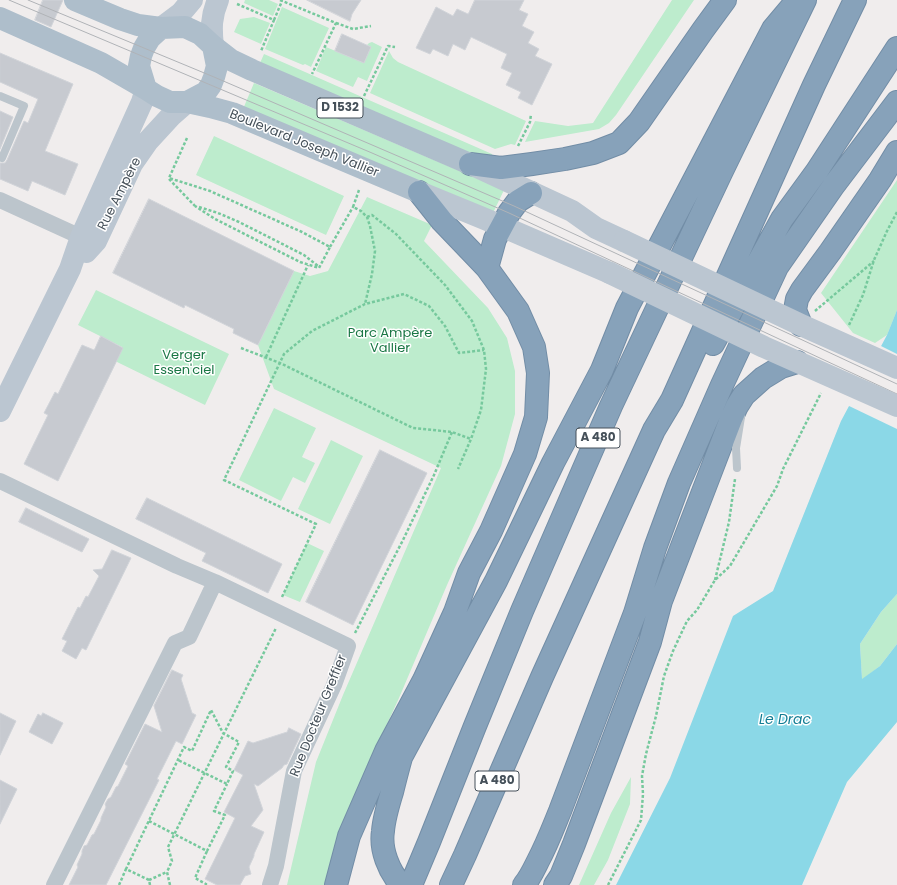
<!DOCTYPE html>
<html>
<head>
<meta charset="utf-8">
<style>
  body { margin:0 }
  canvas { display:block; background:#f0eded }
</style>
</head>
<body>
<canvas width="897" height="885"></canvas>
<script>
const ctx = document.querySelector('canvas').getContext('2d');
ctx.lineJoin = 'round';
function fillPath(path, color) { ctx.fillStyle = color; ctx.fill(path, 'evenodd'); }
function strokePath(path, color, width, dash) { ctx.strokeStyle = color; ctx.lineWidth = width; ctx.lineCap = dash ? 'butt' : 'round'; ctx.setLineDash(dash || []); ctx.stroke(path); }
function drawText(font, color, halo, rows, align = 'center') {
  ctx.font = font + ' Poppins,sans-serif'; ctx.lineWidth = 3; ctx.setLineDash([]); ctx.textBaseline = 'middle'; ctx.strokeStyle = halo; ctx.fillStyle = color; for (const [text, x, y, turn = 0] of rows) {
    ctx.save(); ctx.translate(x, y); ctx.rotate((+turn || 0) * Math.PI / 180); ctx.textAlign = isNaN(turn) ? turn : align; if (halo) ctx.strokeText(text, 0, 0); ctx.fillText(text, 0, 0); ctx.restore();
  }
}
fillPath(new Path2D(`
  M245,0H269L278,4L273,16L244,3Z
  M672,0H694L616,115L609,123L599,129L525,142L535,121L568,126L593,123Z
  M282,7L329,28L311,67L305,64L303,65L265,49Z
  M254,17L270,23L261,44L234,32L240,19Z
  M372,42L382,47L367,81L358,77L353,87L316,71L326,47L364,63L371,47L367,45L369,43Z
  M389,51L393,58L398,62L526,121L515,145L511,144L495,149L370,93Z
  M264,54L492,154L493,157L471,154L260,63Z
  M254,83L504,190L493,213L243,109Z
  M214,136L344,196L326,235L196,175Z
  M897,180V310L887,335L875,343L853,333L821,293Z
  M367,197L432,225L424,241L488,308L507,338L515,371V414L501,466L447,585L399,698L361,781L326,885H287L316,762L343,695L441,468L274,389L258,345L294,271L310,276L328,271Z
  M96,290L229,354L205,405L115,361L122,347L78,325Z
  M274,408L316,428L302,457L315,463L305,483L293,477L281,501L239,480Z
  M331,440L363,456L330,524L298,509Z
  M307,543L324,551L300,602L283,595Z
  M897,594V644L880,666L862,680L860,644L881,612Z
  M631,777L630,804L608,860L594,885H579L611,813Z`), '#bdeccd');
fillPath(new Path2D(`
  M897,310V594L881,612L860,644L862,679L880,666L897,644V722L847,782L802,885H616L670,778L733,616L773,591L841,421L887,335Z`), '#8bd8e7');
fillPath(new Path2D(`
  M879,345L897,354V429L847,405Z`), '#f0eded');
const building = new Path2D(`
  M43,0H63L51,27L35,20Z
  M307,0H361L352,14L350,21Z
  M475,0H524L519,10L528,14L522,26L534,32L528,43L539,49L535,56L552,64L532,105L518,98L521,92L506,85L512,73L501,68L507,54L471,37L465,50L453,44L448,56L433,49L430,54L416,48L436,7L453,16L457,9L468,14Z
  M342,34L371,47L364,63L335,51Z
  M0,53L73,84L45,151L78,164L65,195L32,181L28,191L0,179V163H5L7,160L24,121L28,123L38,99L0,82Z
  M0,111L13,117L0,149Z
  M149,199L294,271L258,345L233,333L234,329L185,305L184,308L113,273Z
  M101,336L123,348L58,481L24,464L48,415L44,413L55,392L58,394L82,345L94,350Z
  M380,450L427,473L353,625L306,602Z
  M147,498L282,564L268,593L202,561L206,553L136,519Z
  M26,508L89,539L82,552L19,522Z
  M112,550L131,558L86,650L82,648L76,659L62,651L67,641L62,639L78,607L80,608L86,596L88,597L99,576L93,570L102,569Z
  M172,670L183,675L181,679L192,713L196,715L182,744L176,741L157,779L159,780L106,885H69L78,867L77,865L82,854V851L84,846L87,845L92,835L94,834L101,820V818L106,807L105,804L108,799L111,797L116,787L118,786L128,766L125,764L145,724L162,732L154,706Z
  M0,713L16,721L0,755Z
  M43,713L63,723L52,744L29,732L38,714L41,716Z
  M289,728L301,734L287,764L284,765L282,768L258,786L254,784L263,810L251,826L264,832L254,854V856L249,867L251,874L245,876L240,885H217L205,879L235,818L224,812L243,775L234,770L248,741L253,743L287,732Z
  M0,780L17,789L0,824Z`);
fillPath(building, '#c7cad0');
strokePath(building, '#d1d4d9', 1);
const highway = new Path2D(`
  M470,164L501,168L532,164L565,159L593,153L619,143L639,122L703,30L725,0
  M487,268L495,239L509,213L518,201L531,193
  M801,325L795,310L797,299L802,290L830,252L880,180L897,152
  M713,344L782,219L817,171L897,48
  M400,759L496,581L553,463L602,370L627,308L773,29L794,4
  M336,885L349,836L386,751L424,680L455,612L469,573L491,531L525,454L536,417L538,373L534,347L518,311L487,268L442,221L419,192
  M401,885C389,871 380,850 383,831C384,818 388,805 392,792C396,776 400,760 405,744
  M411,885L429,842L475,726L522,611L611,406L721,173L805,0
  M451,885L465,855L542,677L654,430L672,400L814,85L855,0
  M524,885C530,878 534,869 538,861C547,844 553,828 560,811L635,613L655,548L679,483L722,385L777,267L834,185L897,102
  M555,885L561,876L574,844L650,642L661,601L731,419L737,406L744,395L763,378L781,367L797,362`);
strokePath(highway, '#728da6', 24);
strokePath(new Path2D(`
  M280,0L336,23L312,74
  M237,4L274,20L261,51
  M274,20L282,1
  M336,23L353,29L371,26
  M364,96L388,46L395,47
  M187,138L169,178L210,191L302,232L330,247L319,268L300,262L215,219L195,206
  M518,146L530,122L531,114
  M169,179L195,206
  M359,190L353,207L361,211L367,217L370,226L375,251L372,274L365,304
  M199,207L218,213L239,222L304,255L318,266
  M367,217L372,215L396,234L445,285L472,321L484,350L486,369L481,410L471,439L458,469
  M330,247L353,207
  M815,311L874,261
  M849,325L863,295L874,260L887,231L897,212
  M241,348L280,363L413,428L452,432L471,439
  M266,357L308,265
  M715,580L729,522L735,479
  M282,597L316,524L224,480L284,354L312,331L365,304L404,294L429,306L445,326L459,353L484,350
  M355,633L403,540L434,475L452,432
  M149,821L207,851L225,815L214,811L227,784
  M149,880L126,869L184,747L192,751L211,710L223,733L239,742L226,767L233,771L227,784L178,760
  M119,885L126,869
  M150,885L149,880L167,872
  M170,885L167,872L172,861L168,847L276,628
  M205,885L206,884L195,878L207,851
  M608,885L641,820L643,794L642,776L646,754L656,716L664,676L673,651L687,621L697,610L715,580L730,566L777,486L783,469L821,393`), '#76c99d', 2.5, [3, 2]);
strokePath(new Path2D(`
  M0,96L24,106L2,158L0,157
  M737,468L736,448L741,417`), '#bcc5cc', 8);
strokePath(new Path2D(`
  M0,200L81,237L91,239
  M0,481L177,566L215,582L348,646L334,685L294,771L276,866L270,885
  M54,885L175,643L189,637L215,582`), '#bcc5cc', 16);
strokePath(new Path2D(`
  M161,28L181,13L192,0
  M213,46C211,29 211,16 218,0
  M475,166L572,211L596,228L624,241
  M419,192L485,219L610,273
  M86,252L96,241L132,164L148,141L171,116L187,102
  M0,411L70,269L81,237L142,102L146,89`), '#bbc6d1', 22);
strokePath(new Path2D(`
  M75,0L120,19L138,25L161,28L185,27L200,34L213,46L231,60L252,70L470,164
  M0,18L101,63L146,89L157,96L170,102H187L210,107L232,113L419,192
  M146,89L139,66L141,56L144,48L150,38L161,28
  M187,102L206,92L211,85L214,77L217,66L213,46`), '#aebecb', 22);
strokePath(highway, '#87a2ba', 22);
strokePath(new Path2D(`
  M9,0L372,153L509,213L897,394
  M28,0L214,77L514,206L897,384`), '#b0b3b7', 1);
strokePath(new Path2D(`
  M624,241L801,325L897,368
  M610,273L764,347L897,406`), '#bbc6d1', 22);
for (const [x, y, w] of [
  [340,108,46],
  [598,438,44],
  [497,781,44]
]) { const box = new Path2D(); box.roundRect(x - w / 2, y - 10, w, 20, 3); ctx.fillStyle = '#fff'; ctx.fill(box); strokePath(box, '#46515a', 1); }
drawText('bold 12px', '#46515a', null, [
  ["D 1532",340,108],
  ["A 480",598,438],
  ["A 480",497,781]
]);
drawText('13px', '#46515a', '#fff', [
  ["Boulevard Joseph Vallier",304,144,22],
  ["Rue Ampère",120,194,-63],
  ["Rue Docteur Greffier",319,716,-68]
]);
drawText('13px', '#1a7745', '#fff', [
  ["Parc Ampère",390,334],
  ["Vallier",390,349],
  ["Verger",184,356],
  ["Essen'ciel",184,371]
]);
drawText('italic 14px', '#127c93', '#fff', [
  ["Le Drac",785,720]
]);
</script>
</body>
</html>
